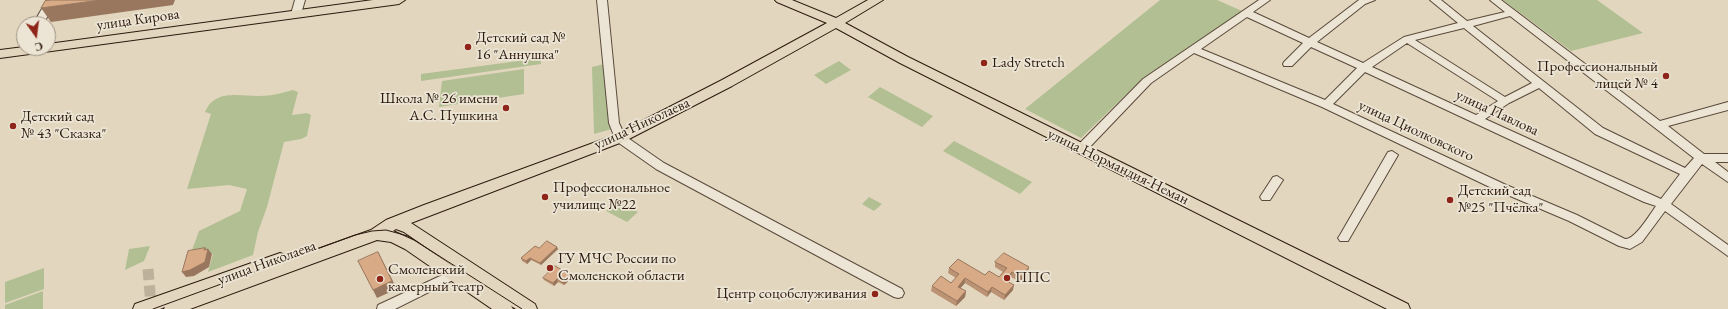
<!DOCTYPE html>
<html>
<head>
<meta charset="utf-8">
<style>
  body { margin:0 }
  #map { position:relative; width:1728px; height:309px; overflow:hidden; background:#e2d7be; font-family:"EB Garamond",serif }
  canvas { display:block }
  .north { position:absolute; left:16px; top:16px; width:40px; height:40px; box-sizing:border-box; background:#ece5d5; border:1px solid #a09485; border-radius:50%; rotate:166deg; font-size:11px; font-weight:700; line-height:16px; text-align:center; color:#2d1a0e }
  .north::after { content:''; display:block; margin:auto; width:14px; height:18px; background:#8f2418; clip-path:polygon(50% 0,100% 100%,50% 72%,0 100%) }
</style>
</head>
<body>
<div id="map">
<canvas width="1728" height="309"></canvas>
<div class="north">С</div>
</div>
<script>
const ctx = document.querySelector('canvas').getContext('2d');
ctx.lineJoin = 'round';
function fillPath(path, color) { ctx.fillStyle = color; ctx.fill(path, 'evenodd'); }
function strokePath(path, color, width, dash) { ctx.strokeStyle = color; ctx.lineWidth = width; ctx.lineCap = dash ? 'butt' : 'round'; ctx.setLineDash(dash || []); ctx.stroke(path); }
function drawText(font, color, halo, rows, align = 'center') {
  ctx.font = font + ' "EB Garamond",serif'; ctx.lineWidth = 3.5; ctx.setLineDash([]); ctx.textBaseline = 'middle'; ctx.strokeStyle = halo; ctx.fillStyle = color; for (const [text, x, y, turn = 0] of rows) {
    ctx.save(); ctx.translate(x, y); ctx.rotate((+turn || 0) * Math.PI / 180); ctx.textAlign = isNaN(turn) ? turn : align; if (halo) ctx.strokeText(text, 0, 0); ctx.fillText(text, 0, 0); ctx.restore();
  }
}
fillPath(new Path2D(`
  M1160,0H1217L1242,11L1142,79L1081,138L1025,109Z
  M1503,0H1597L1643,33L1571,51Z
  M541,58V64L421,81V74Z
  M839,61L851,70L826,84L814,75Z
  M604,64L612,129L594,134L592,67Z
  M524,69V94L439,107L442,81Z
  M880,87L933,116L922,127L868,97Z
  M293,90L298,92L292,115L307,113L311,115L307,136L301,139L284,142L267,207L258,232L253,255L208,272L213,254L191,253L199,231L240,211L247,189L229,185L187,189L211,114L205,112C215,89 238,96 259,96C271,96 282,93 293,90Z
  M954,141L1032,182L1020,194L943,151Z
  M869,197L882,204L874,211L862,204Z
  M617,200L638,212L627,222L606,211Z
  M150,246L144,261L125,270L129,249Z
  M44,268V289L5,303V282Z
  M43,291V309H5V305Z`), '#b1bf93');
strokePath(new Path2D(`
  M148,269L151,305`), '#beb19b', 11, [11, 5.5]);
const minor = new Path2D(`
  M47,0H57L43,24H33Z
  M295,0H305L301,14L296,17L291,14Z
  M597,0H607L619,123L625,136L664,163L902,289L904,293L902,297L898,298L894,297L656,169L616,141L609,123Z
  M1259,0H1270L1253,12L1309,38L1359,0H1375L1365,4L1317,42L1363,63L1404,37L1458,23L1430,0H1441L1467,21L1505,12L1490,0H1501L1660,121L1728,102V110L1668,126L1704,154H1728V162H1715L1728,172V182L1702,164L1671,204L1728,245V256L1665,211L1642,242L1630,249L1619,246L1569,221L1496,190L1322,107L1194,53L1151,83L1085,152H1077L1076,149L1077,146L1143,79ZM1510,16L1694,158L1685,168L1603,128L1473,26ZM1247,17L1303,43L1284,62L1283,64L1284,66H1292L1311,47L1357,68L1325,100L1201,49ZM1464,28L1532,83L1505,97L1415,40ZM1407,43L1498,101L1476,115L1372,67ZM1365,72L1644,202L1656,206C1650,214 1635,240 1625,239L1577,215L1504,184L1333,104ZM1539,88L1595,134L1680,174L1661,199L1485,119L1509,103Z
  M1392,151L1398,155L1348,241H1340L1338,238L1340,235L1388,152Z
  M1277,176L1283,180L1281,183L1270,200H1262L1260,197L1273,177Z
  M453,270L457,272L459,275L457,278L395,309H377L378,305Z`);
const major = new Path2D(`
  M373,0H405L399,4L0,58V50L24,47L48,48V44Z
  M775,0H792L836,18L868,0H883L845,23L908,57L1408,304L1410,309H1387L900,63L836,28L732,86L625,141L411,223L535,304L537,309H516L511,306L513,309H492L405,249L391,242L377,240L190,309H164L165,307L160,309H133L135,304L280,253L285,255L287,260L371,230L386,220L424,205L615,135L722,80L827,23L777,2ZM396,229L404,232L459,270L415,241L393,231Z`);
strokePath(minor, '#5a493a', 2);
strokePath(major, '#2d1a0e', 2);
fillPath(minor, '#ece5d5');
fillPath(major, '#e2d7be');
strokePath(new Path2D(`
  M153,309L355,235L372,231L386,230L408,236L522,309`), '#2d1a0e', 1);
fillPath(new Path2D(`
  M557,247L558,249L541,265L531,260L527,264L522,261L521,258L539,248Z
  M995,262L1028,272L1020,282L1011,277L1007,281L1013,290L1004,300L991,292L987,297L965,283L960,288L966,291L965,297L956,306L931,291L932,286L951,283L956,278L948,273L949,268L985,275L999,277L1003,272L995,267Z
  M571,275L572,278L564,285L558,282L554,286L544,280L543,278Z`), '#bb9273');
fillPath(new Path2D(`
  M101,0H175L173,5L51,22L41,8Z
  M557,247L558,249L541,265L540,263Z
  M205,248L208,251V249L212,254L209,267L194,276L186,277L182,272Z
  M378,252L397,289L377,298L373,290Z
  M530,258L531,260L527,264L526,261Z
  M1029,267L1028,272L1020,282L1021,277Z
  M1012,272L1011,277L1004,285L1005,280Z
  M571,275L572,278L564,285L563,283Z
  M965,278V283L957,292L958,287Z
  M557,279L558,282L554,286L553,283Z
  M1014,285L1013,290L1004,300L1005,295Z
  M992,287L991,292L987,297L988,292Z
  M966,291L965,297L956,306L957,301Z`), '#98775e');
const building = new Path2D(`
  M53,0H101L41,8L45,1Z
  M547,241L557,247L540,263L530,258L526,261L521,258L535,246L539,248Z
  M205,248L204,250L208,249L205,262L190,270L182,272L188,251Z
  M378,252L392,281L373,290L358,261Z
  M1004,253L1029,267L1021,277L1012,272L1005,280L1014,285L1005,295L992,287L988,292L965,278L958,287L966,291L957,301L932,286L941,276L951,283L959,274L949,268L958,259L985,275L989,271L999,277L1007,268L995,262Z
  M555,266L571,275L563,283L557,279L553,283L543,278Z`);
fillPath(building, '#d9aa86');
strokePath(building, '#98775e', 1);
for (const [x, y, r, color] of [
  [468,47,4,"#8f2418"],
  [984,63,4,"#8f2418"],
  [1666,76,4,"#8f2418"],
  [506,108,4,"#8f2418"],
  [13,126,4,"#8f2418"],
  [545,197,4,"#8f2418"],
  [1450,200,4,"#8f2418"],
  [550,268,4,"#8f2418"],
  [1007,278,4,"#8f2418"],
  [380,279,4,"#8f2418"],
  [875,294,4,"#8f2418"]
]) { const dot = new Path2D(); dot.arc(x, y, r, 0, 2 * Math.PI); ctx.fillStyle = color; ctx.fill(dot); strokePath(dot, '#ece5d5', 1.5); }
drawText('15px', '#2d1a0e', '#ece5d5', [
  ["улица Кирова",138,20,-8],
  ["улица Павлова",1497,113,25],
  ["улица Николаева",642,124,-25],
  ["улица Циолковского",1416,131,25],
  ["улица Нормандия-Неман",1118,167,26],
  ["улица Николаева",267,263,-20]
]);
drawText('15px', '#2d1a0e', '#ece5d5', [
  ["Детский сад №",476,38],
  ["16 \"Аннушка\"",476,55],
  ["Lady Stretch",992,63],
  ["Профессиональный",1658,67,"right"],
  ["лицей № 4",1658,84,"right"],
  ["Школа № 26 имени",498,99,"right"],
  ["А.С. Пушкина",498,116,"right"],
  ["Детский сад",21,117],
  ["№ 43 \"Сказка\"",21,134],
  ["Профессиональное",553,188],
  ["училище №22",553,205],
  ["Детский сад",1458,191],
  ["№25 \"Пчёлка\"",1458,208],
  ["ГУ МЧС России по",558,259],
  ["Смоленской области",558,276],
  ["Смоленский",388,270],
  ["камерный театр",388,287],
  ["ППС",1015,278],
  ["Центр соцобслуживания",867,294,"right"]
], 'left');
</script>
</body>
</html>
